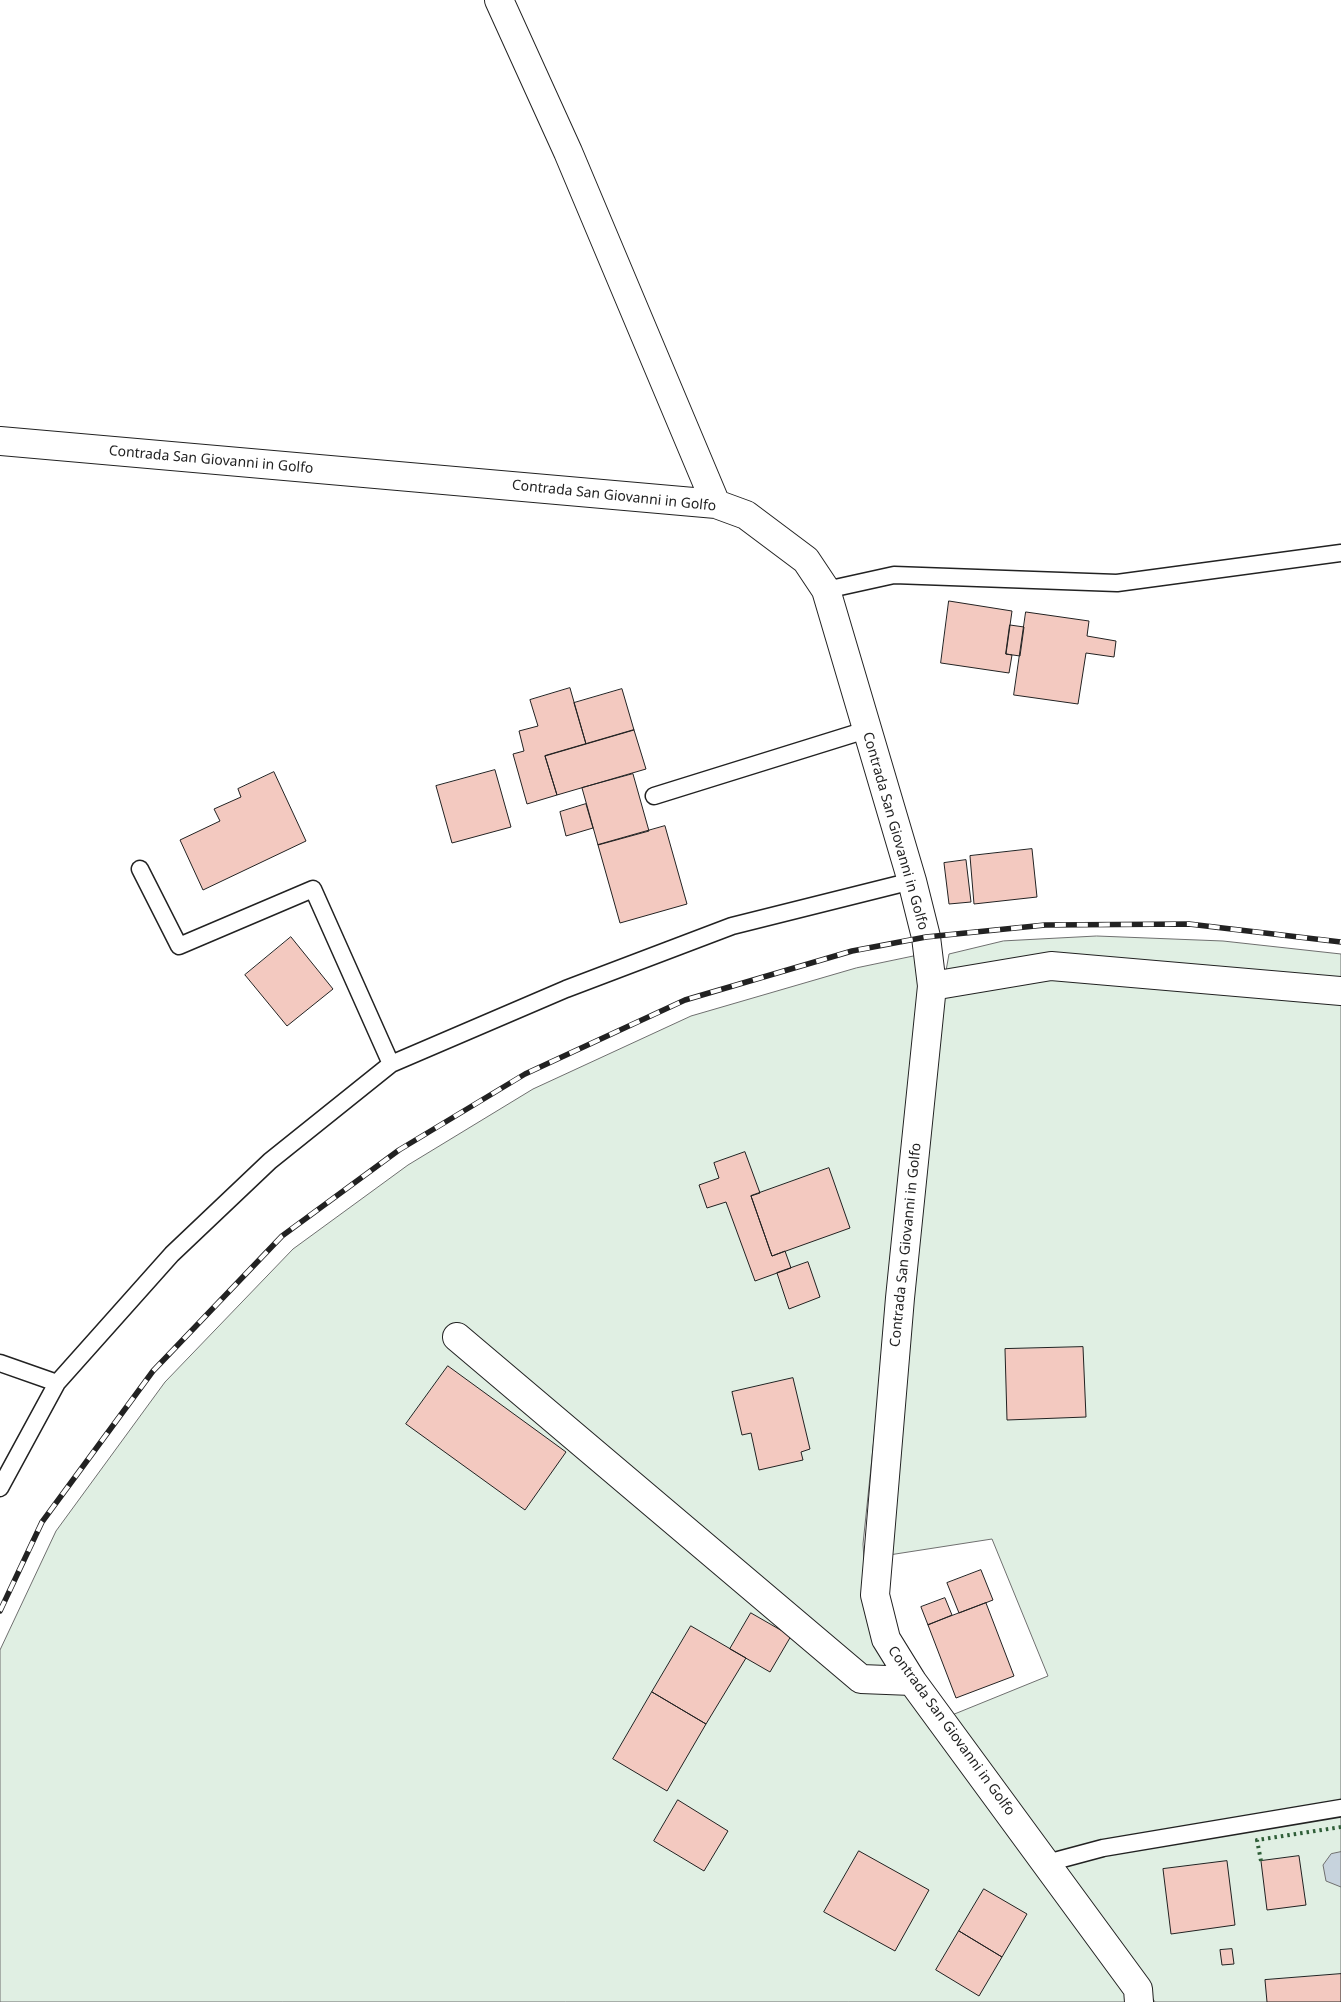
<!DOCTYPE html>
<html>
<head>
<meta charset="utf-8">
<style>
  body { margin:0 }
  canvas { display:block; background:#fff }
</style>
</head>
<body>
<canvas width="1341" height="2002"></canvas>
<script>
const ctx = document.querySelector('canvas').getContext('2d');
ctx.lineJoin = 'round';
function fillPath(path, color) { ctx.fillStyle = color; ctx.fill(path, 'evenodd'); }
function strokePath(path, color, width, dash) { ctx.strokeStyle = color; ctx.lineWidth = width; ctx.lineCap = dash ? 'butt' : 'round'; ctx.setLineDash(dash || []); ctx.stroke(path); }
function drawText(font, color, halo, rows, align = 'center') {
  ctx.font = font + ' "Noto Sans",sans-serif'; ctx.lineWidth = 4; ctx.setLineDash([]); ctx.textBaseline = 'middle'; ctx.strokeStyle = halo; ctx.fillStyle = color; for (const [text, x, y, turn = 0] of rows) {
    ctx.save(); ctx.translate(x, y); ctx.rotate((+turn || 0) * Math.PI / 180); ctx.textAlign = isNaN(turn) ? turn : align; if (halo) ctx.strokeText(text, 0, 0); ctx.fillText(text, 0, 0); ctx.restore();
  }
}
const green = new Path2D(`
  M1097,936L1223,941L1341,954V2002H1155L1049,1846L952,1715L1048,1676L992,1539L889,1555L941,999L949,954L1003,941Z
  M920,955L918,1015L863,1544L867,1607L1131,2002H0V1650L56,1531L165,1382L293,1249L408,1165L533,1089L691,1016L856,968Z`);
fillPath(green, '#e0efe3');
strokePath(green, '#6f6f6f', 1);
const water = new Path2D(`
  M1341,1852V1887L1326,1881L1323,1865L1331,1854Z`);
fillPath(water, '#c7d3dd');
strokePath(water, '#6f6f6f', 1);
const building = new Path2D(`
  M949,601L1012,611L1006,654L1012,655L1009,673L941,663Z
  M1026,612L1089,621L1087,636L1116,641L1114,657L1086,653L1078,704L1014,695Z
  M1010,625L1024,627L1020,656L1006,654Z
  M570,688L586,744L545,756L557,795L527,804L513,754L524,751L519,731L538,726L530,700Z
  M622,689L634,730L586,744L574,703Z
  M634,730L646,769L557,795L545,756Z
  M495,770L511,827L452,843L436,786Z
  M274,772L306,841L203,890L180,840L220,821L214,809L241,797L238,789Z
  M633,774L649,831L598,845L582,788Z
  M586,804L593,828L566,836L560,812Z
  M665,826L687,904L620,923L598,845Z
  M1032,849L1037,897L974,904L970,856Z
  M966,860L971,902L949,904L944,863Z
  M291,937L333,989L287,1026L245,975Z
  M745,1152L760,1193L751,1196L772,1256L785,1251L791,1268L755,1281L726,1202L707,1208L699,1185L719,1178L714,1163Z
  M829,1168L850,1228L772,1256L751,1196Z
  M808,1262L820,1297L789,1309L777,1273Z
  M1083,1347L1086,1417L1007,1420L1005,1349Z
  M448,1366L566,1452L525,1510L406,1424Z
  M793,1378L810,1449L801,1452L803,1460L759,1470L751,1433L742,1435L732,1392Z
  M981,1570L993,1600L959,1613L947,1583Z
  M945,1598L952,1615L928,1625L921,1607Z
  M986,1603L1014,1676L956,1698L928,1625Z
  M751,1613L791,1636L770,1672L730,1649Z
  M691,1626L746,1658L706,1724L652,1692Z
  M652,1692L706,1724L667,1791L613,1759Z
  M678,1800L728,1831L704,1871L654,1841Z
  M859,1851L929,1890L895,1951L824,1912Z
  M1299,1856L1306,1905L1267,1910L1261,1861Z
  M1227,1861L1235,1925L1171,1934L1163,1869Z
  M984,1889L1027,1914L1002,1957L959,1931Z
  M959,1931L1002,1957L979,1996L936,1970Z
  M1232,1949L1234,1964L1222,1965L1220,1950Z
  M1341,1974V2002H1267L1265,1980Z`);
fillPath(building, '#f3c9c0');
strokePath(building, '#222', 1);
const service = new Path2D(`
  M826,590L894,575L1117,583L1341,553
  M654,796L866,730
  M140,869L179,946L313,889L391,1064
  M0,1363L57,1383
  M0,1488L57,1383L172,1254L270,1161L391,1064L566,989L732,926L912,881
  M1047,1863L1103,1848L1341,1808`);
const minor = new Path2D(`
  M499,0L568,152L716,504
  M0,441L716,504L746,515L806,560L826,590L912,881L926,937L932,986L900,1298L875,1595L886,1639L912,1681L1138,1989L1139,2002
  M932,986L1051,966L1341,991
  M457,1337L861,1679L912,1681`);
strokePath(service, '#222', 19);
strokePath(minor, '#222', 30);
strokePath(service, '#fff', 16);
strokePath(minor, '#fff', 28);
const rail = new Path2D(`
  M0,1611L42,1522L153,1371L282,1236L399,1150L525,1074L685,1000L852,951L926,937L1045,925L1189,924L1341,942`);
strokePath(rail, '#222', 5.5);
strokePath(rail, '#fff', 4, [11]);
strokePath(new Path2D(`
  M1261,1861L1257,1840L1341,1827`), '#2f5e38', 4, [2.5, 4]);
drawText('14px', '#222', '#fff', [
  ["Contrada San Giovanni in Golfo",211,460,5],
  ["Contrada San Giovanni in Golfo",614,496,6],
  ["Contrada San Giovanni in Golfo",895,831,74],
  ["Contrada San Giovanni in Golfo",906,1245,-84],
  ["Contrada San Giovanni in Golfo",951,1731,54]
]);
</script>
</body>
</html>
